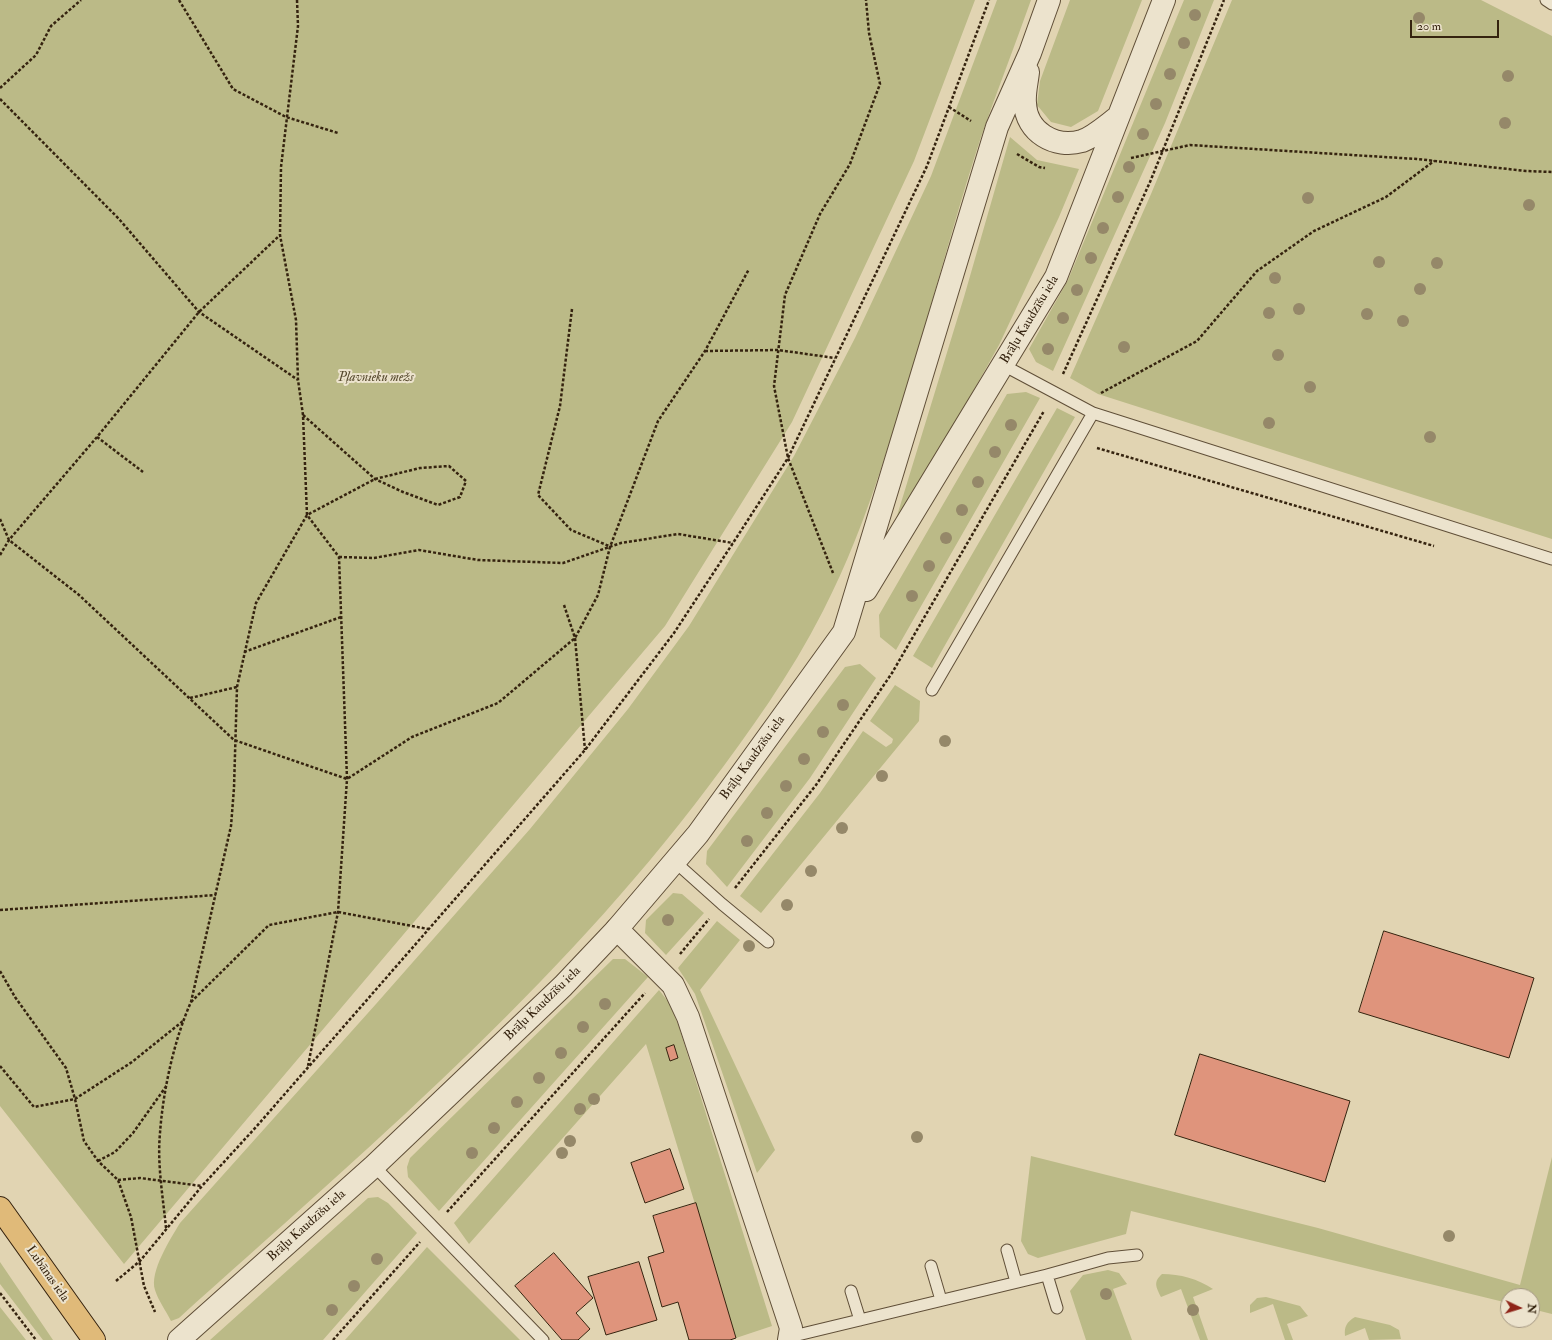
<!DOCTYPE html>
<html>
<head>
<meta charset="utf-8">
<style>
  body { margin:0 }
  #map { position:relative; width:1552px; height:1340px; overflow:hidden; background:#e1d4b2; font-family:"IM FELL Double Pica",serif }
  canvas { display:block }
  .north { position:absolute; left:1500px; top:1288px; width:40px; height:40px; box-sizing:border-box; background:#ece3cd; border:1px solid #a39681; border-radius:50%; rotate:94deg; font-size:11px; font-weight:700; line-height:16px; text-align:center; color:#35230f }
  .north::after { content:''; display:block; margin:auto; width:14px; height:18px; background:#8f2418; clip-path:polygon(50% 0,100% 100%,50% 72%,0 100%) }
  .scale { position:absolute; left:1410px; top:20px; width:89px; height:18px; box-sizing:border-box; border:2px solid #35230f; border-top:0; padding-left:5px; font-size:12px; line-height:14px; white-space:nowrap; color:#35230f; -webkit-text-stroke:3px #ece3cd; paint-order:stroke }
</style>
</head>
<body>
<div id="map">
<canvas width="1552" height="1340"></canvas>
<div class="north">N</div>
<div class="scale">20 m</div>
</div>
<script>
const ctx = document.querySelector('canvas').getContext('2d');
ctx.lineJoin = 'round';
function fillPath(path, color) { ctx.fillStyle = color; ctx.fill(path, 'evenodd'); }
function strokePath(path, color, width, dash) { ctx.strokeStyle = color; ctx.lineWidth = width; ctx.lineCap = dash ? 'butt' : 'round'; ctx.setLineDash(dash || []); ctx.stroke(path); }
function drawText(font, color, halo, rows, align = 'center') {
  ctx.font = font + ' "IM FELL Double Pica",serif'; ctx.lineWidth = 4; ctx.setLineDash([]); ctx.textBaseline = 'middle'; ctx.strokeStyle = halo; ctx.fillStyle = color; for (const [text, x, y, turn = 0] of rows) {
    ctx.save(); ctx.translate(x, y); ctx.rotate((+turn || 0) * Math.PI / 180); ctx.textAlign = isNaN(turn) ? turn : align; if (halo) ctx.strokeText(text, 0, 0); ctx.fillText(text, 0, 0); ctx.restore();
  }
}
fillPath(new Path2D(`
  M0,0H975L914,161L792,422L665,626L124,1264L0,1106Z
  M997,0H1031C1015,45 997,91 981,137C961,198 944,261 926,322C896,420 870,520 823,611C791,674 750,731 708,787C557,988 365,1151 179,1318L171,1321C166,1311 158,1300 155,1290C149,1272 171,1238 180,1223L376,1004L530,829L628,709L689,626L794,456L855,338L931,176Z
  M1070,0H1142L1098,111L1071,127L1051,122L1037,105L1040,81Z
  M1184,0H1214L1165,123L1053,371L1036,362L1029,349L1068,280Z
  M1232,0H1481L1552,36V539L1098,394L1070,378L1151,194Z
  M1010,137L1037,160L1079,169L1059,217L999,345L889,542L964,297Z
  M1026,392L1040,398L896,650L880,637L879,615L1007,394Z
  M1057,408L1075,417L932,668L913,656Z
  M860,664L876,678L810,778L727,887L706,864L707,851L845,667Z
  M895,685L920,701L919,721L761,913L740,896L820,793L863,731L886,747L892,743L893,739L870,721Z
  M673,893L682,894L704,913L666,955L645,933L646,920Z
  M717,921L740,940L700,990L775,1150L757,1173L695,994L678,968Z
  M613,959H625L648,977L439,1211L408,1177L407,1167L410,1158Z
  M659,990L670,1004L679,1027L772,1326L736,1338L646,1044L469,1244L454,1223Z
  M1031,1156L1318,1228L1520,1285L1552,1157V1314L1532,1309V1296H1508V1303L1131,1211L1126,1234L1038,1258L1028,1254L1021,1241Z
  M378,1197L388,1203L417,1233L323,1340H210L368,1198Z
  M427,1247L520,1340H345Z
  M0,1262L53,1340H43L0,1284Z
  M1108,1270L1119,1273L1127,1284L1113,1289L1132,1340H1086L1070,1291L1083,1275Z
  M1162,1274C1180,1274 1198,1279 1213,1289L1193,1297L1208,1340H1200L1181,1289L1161,1297C1156,1287 1153,1282 1162,1274Z
  M1266,1297L1300,1306L1308,1316L1287,1324L1293,1340H1285L1273,1304L1250,1313V1305L1257,1298Z
  M0,1307L26,1340H0Z
  M1355,1317L1390,1325L1399,1330L1401,1339L1369,1340L1365,1328L1345,1336C1344,1326 1347,1322 1355,1317Z`), '#bbba87');
const building = new Path2D(`
  M1384,931L1534,978L1509,1058L1359,1012Z
  M674,1045L678,1058L670,1061L666,1048Z
  M1200,1054L1350,1101L1325,1182L1175,1135Z
  M670,1149L684,1189L645,1203L631,1163Z
  M696,1203L736,1338L730,1340H689L678,1302L662,1307L648,1257L664,1252L653,1216Z
  M554,1253L593,1298L576,1313L590,1329L578,1340H562L515,1286Z
  M639,1262L657,1320L606,1335L588,1277Z`);
fillPath(building, '#df947c');
strokePath(building, '#35230f', 1);
const service = new Path2D(`
  M1546,0L1552,4
  M1003,365L1093,413
  M932,690L1093,413L1552,559
  M674,861L722,904L768,942
  M374,1166L543,1340
  M1007,1250L1016,1282
  M931,1266L941,1300
  M1047,1275L1057,1308
  M851,1291L860,1320
  M789,1337L1047,1275L1108,1258L1137,1255`);
const minor = new Path2D(`
  M617,929L673,985L688,1017L791,1328L789,1340`);
const tertiary = new Path2D(`
  M1028,72C1027,82 1024,93 1025,103C1026,132 1055,149 1082,141C1094,137 1107,125 1118,117
  M866,590L1056,277L1164,0
  M179,1340L374,1166L563,986L617,929L698,834L844,632L997,127L1030,53L1049,0`);
const primary = new Path2D(`
  M0,1208L94,1340`);
strokePath(service, '#604f38', 13);
strokePath(minor, '#604f38', 24);
strokePath(tertiary, '#604f38', 24);
strokePath(primary, '#35230f', 24);
strokePath(new Path2D(`
  M179,0L233,89L286,117L338,133
  M297,0L298,26L281,167L280,235L296,320L298,380L303,415L307,515L339,557L347,779L338,912L308,1066
  M0,88L36,55L51,26L81,0
  M0,99L119,219L199,312L298,380
  M949,107L971,121
  M1017,154L1039,167L1045,168
  M1131,158L1190,145L1417,159L1526,171L1552,172
  M572,309L560,406L538,495L571,530L609,546
  M705,351L778,350L835,358
  M1063,374L1150,182L1224,0
  M1101,393L1197,341L1257,271L1314,231L1386,197L1434,161
  M97,437L143,472
  M1097,448L1434,546
  M0,519L9,540L79,595L234,740L347,779L412,737L498,703L575,638L598,595L610,547L658,421L705,351L749,269
  M0,555L9,540L97,437L199,312L280,235
  M339,557L374,558L419,550L478,560L563,563L621,543L678,534L733,543
  M833,573L788,458L774,386L785,295L820,214L850,164L880,84L869,33L866,0
  M564,605L575,638L585,750
  M244,652L341,617
  M190,698L237,687
  M735,888L816,785L892,673L1044,411
  M0,910L216,895
  M680,954L709,919
  M0,971L15,997L66,1068L75,1099L84,1141L98,1161L118,1180L131,1217L144,1286L155,1312
  M191,1002L269,925L338,912L428,929
  M0,1066L34,1107L75,1099L132,1062L183,1021
  M98,1161L115,1152L133,1133L167,1085
  M118,1180L140,1178L202,1186
  M447,1212L645,993
  M166,1228C163,1197 157,1164 160,1133C163,1091 174,1040 191,1002L231,826L234,788L237,687L256,603L307,515L375,479L420,468L449,466L466,481L460,497L438,505L403,492L375,479L303,415
  M116,1281L140,1261L202,1186L256,1127L585,750L674,633L733,543L788,458L927,166L989,0
  M0,1293L36,1340
  M333,1340L420,1242`), '#35230f', 2.5, [3, 2]);
strokePath(service, '#ece3cd', 11);
strokePath(minor, '#ece3cd', 22);
strokePath(tertiary, '#ece3cd', 22);
strokePath(primary, '#e0ba79', 22);
ctx.fillStyle = '#958869';
for (const [x, y] of [
  [1195,15],
  [1419,18],
  [1184,43],
  [1170,74],
  [1508,76],
  [1156,104],
  [1505,123],
  [1143,134],
  [1129,167],
  [1118,197],
  [1308,198],
  [1529,205],
  [1103,228],
  [1091,258],
  [1379,262],
  [1437,263],
  [1275,278],
  [1420,289],
  [1077,290],
  [1299,309],
  [1269,313],
  [1367,314],
  [1063,318],
  [1403,321],
  [1124,347],
  [1048,349],
  [1278,355],
  [1310,387],
  [1269,423],
  [1011,425],
  [1430,437],
  [995,452],
  [978,482],
  [962,510],
  [946,538],
  [929,566],
  [912,596],
  [843,705],
  [823,732],
  [945,741],
  [804,759],
  [882,776],
  [786,786],
  [767,813],
  [842,828],
  [747,841],
  [811,871],
  [787,905],
  [668,920],
  [749,946],
  [605,1004],
  [583,1027],
  [561,1053],
  [539,1078],
  [594,1099],
  [517,1102],
  [580,1109],
  [494,1128],
  [917,1137],
  [570,1141],
  [472,1153],
  [562,1153],
  [1449,1236],
  [377,1259],
  [354,1286],
  [1106,1294],
  [332,1310],
  [1193,1310]
]) { ctx.beginPath(); ctx.arc(x, y, 6, 0, 2 * Math.PI); ctx.fill(); }
drawText('13px', '#35230f', '#ece3cd', [
  ["Brāļu Kaudzīšu iela",1030,320,-59],
  ["Brāļu Kaudzīšu iela",753,758,-54],
  ["Brāļu Kaudzīšu iela",543,1004,-44],
  ["Brāļu Kaudzīšu iela",307,1226,-42],
  ["Lubānas iela",47,1274,55]
]);
drawText('italic 13px', '#56492d', '#ece3cd', [
  ["Pļavnieku mežs",376,378]
]);
</script>
</body>
</html>
